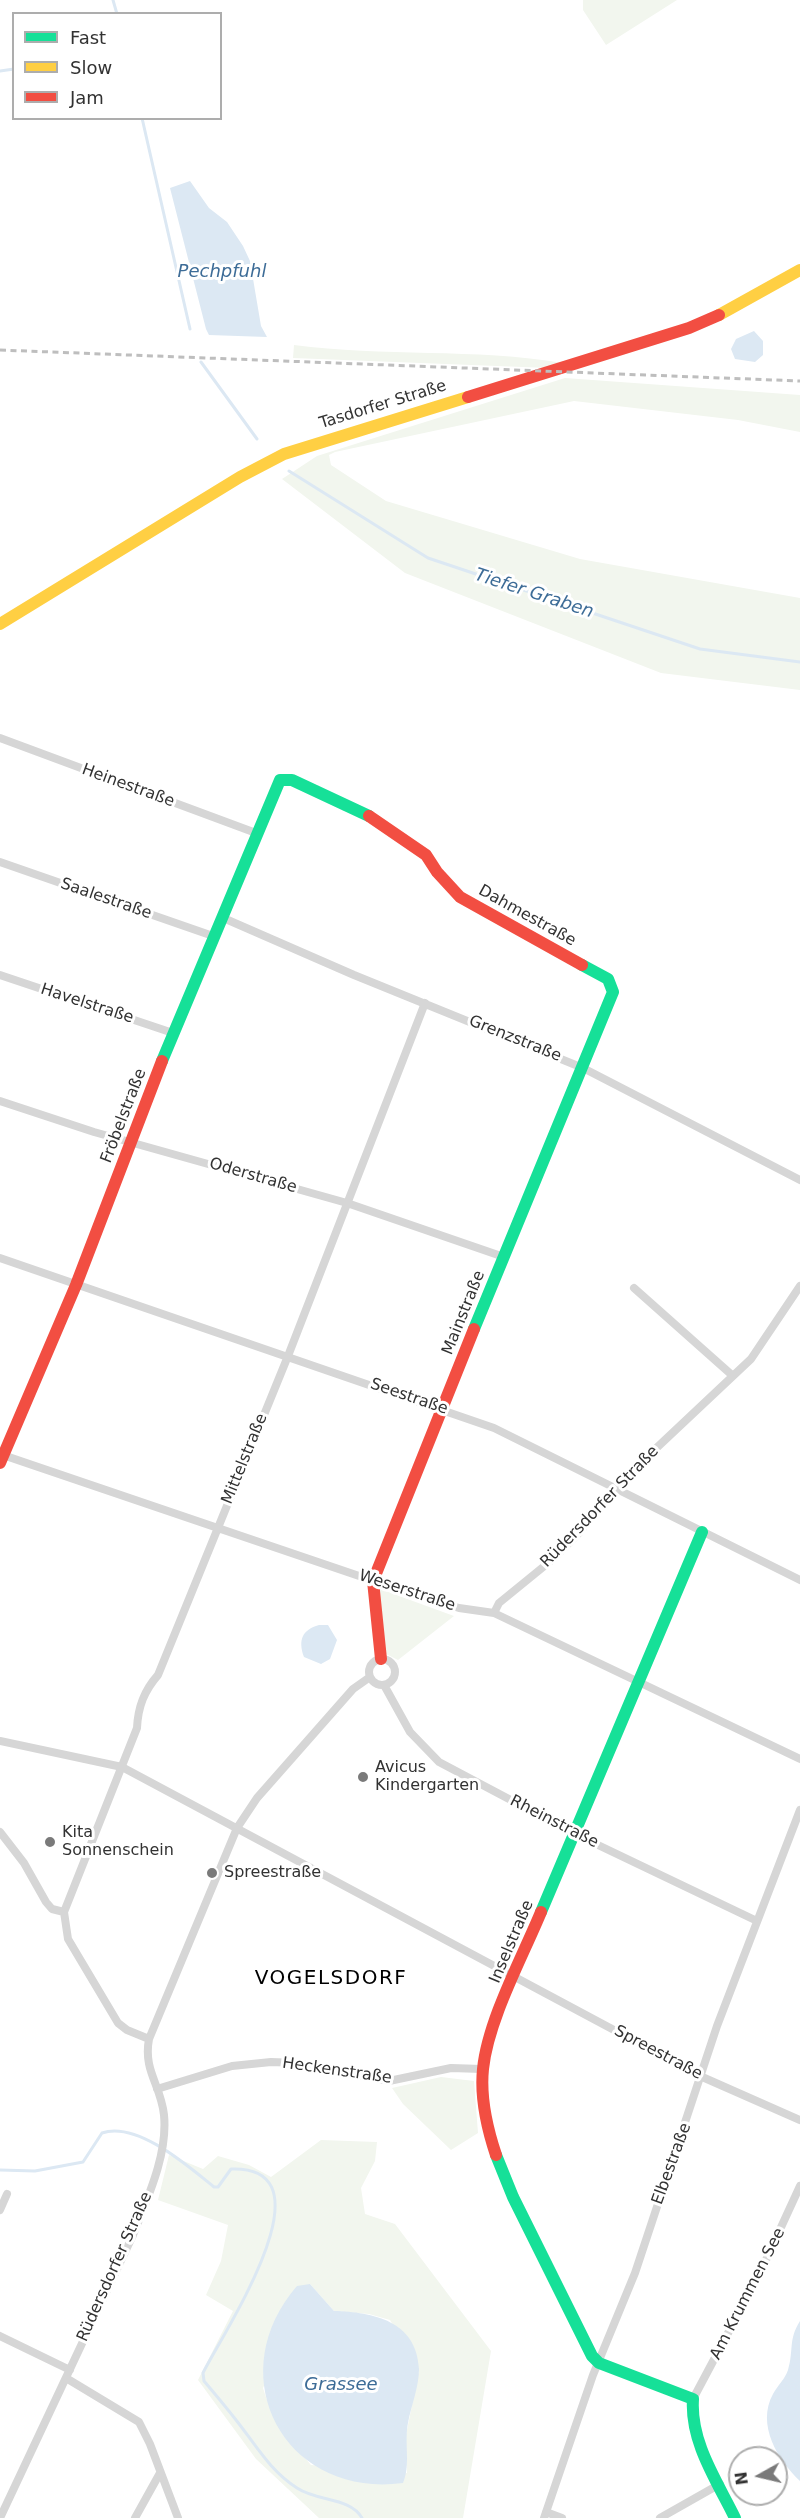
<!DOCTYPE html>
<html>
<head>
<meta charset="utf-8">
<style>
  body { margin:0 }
  #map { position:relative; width:800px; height:2518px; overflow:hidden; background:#fff; font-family:"DejaVu Sans",sans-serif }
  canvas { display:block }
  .legend { position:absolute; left:12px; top:12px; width:210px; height:108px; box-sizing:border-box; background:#fff; border:2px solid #adadad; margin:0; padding:8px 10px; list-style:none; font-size:18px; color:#323232 }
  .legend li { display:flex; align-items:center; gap:12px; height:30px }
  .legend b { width:30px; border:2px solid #adadad }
  .north { position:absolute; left:728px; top:2446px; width:60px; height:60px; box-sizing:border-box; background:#fff; border:2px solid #adadad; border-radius:50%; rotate:262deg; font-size:16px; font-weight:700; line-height:24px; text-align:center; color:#323232 }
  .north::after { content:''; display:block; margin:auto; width:21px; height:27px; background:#7a7a7a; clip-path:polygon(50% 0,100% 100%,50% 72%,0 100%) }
</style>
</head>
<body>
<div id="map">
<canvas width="800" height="2518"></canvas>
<ul class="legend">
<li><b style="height:8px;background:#16e098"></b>Fast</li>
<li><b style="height:8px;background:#ffcf43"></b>Slow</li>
<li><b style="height:8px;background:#f24e42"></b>Jam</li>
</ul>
<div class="north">N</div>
</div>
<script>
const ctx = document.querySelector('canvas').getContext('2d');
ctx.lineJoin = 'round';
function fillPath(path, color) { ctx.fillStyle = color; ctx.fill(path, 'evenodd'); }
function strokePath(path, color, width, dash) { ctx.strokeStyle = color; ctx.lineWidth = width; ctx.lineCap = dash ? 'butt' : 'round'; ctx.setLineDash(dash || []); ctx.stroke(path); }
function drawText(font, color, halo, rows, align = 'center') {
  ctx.font = font + ' "DejaVu Sans",sans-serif'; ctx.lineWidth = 6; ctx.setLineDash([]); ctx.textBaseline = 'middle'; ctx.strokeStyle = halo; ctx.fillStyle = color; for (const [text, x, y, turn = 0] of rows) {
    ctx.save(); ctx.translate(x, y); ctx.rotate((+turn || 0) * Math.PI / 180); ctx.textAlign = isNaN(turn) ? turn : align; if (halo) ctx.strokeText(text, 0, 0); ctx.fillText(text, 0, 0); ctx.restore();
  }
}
fillPath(new Path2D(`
  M583,0H677L606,45L583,10Z
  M294,345C383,357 475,348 563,363L548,368L293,358Z
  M565,378L800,395V432L738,420L574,401L335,452L329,455L331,465L386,501L580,559L800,598V690L661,673L405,573L282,479L317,456Z
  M380,1589L454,1616L398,1660L386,1654L379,1607Z
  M441,2077L474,2081L478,2133L451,2150L403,2104L392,2088Z
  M321,2140L377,2142L375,2161L361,2188L365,2214L395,2224L491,2351L463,2518H319L256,2459L198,2380L233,2311L206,2295L221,2261L228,2225L158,2200L169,2155L203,2169L218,2156L249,2165L271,2177ZM310,2284L334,2311L369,2314L390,2320L419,2370L405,2440L407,2473L311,2465C288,2437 274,2424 263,2388Z`), '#f2f6ee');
fillPath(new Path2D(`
  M190,181L209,208L227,222L243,246L250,261L261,326L267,337L209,335L206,329L170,188Z
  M754,331L763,341V355L755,362L735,359L731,349L736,339Z
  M319,1625H328L337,1640L330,1659L321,1664L304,1657C298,1640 302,1630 319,1625Z
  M310,2284L334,2311C373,2312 417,2321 419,2369C419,2387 411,2406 408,2423C404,2443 411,2465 403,2483C285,2499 219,2376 297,2286Z
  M800,2321V2481C778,2460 756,2425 773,2394C778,2385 785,2379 788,2370C794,2350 788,2340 800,2321Z`), '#dce8f3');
strokePath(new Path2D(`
  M113,0L117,14
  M0,71L14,69
  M142,118L190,329
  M201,362L257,439
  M289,471L428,558L700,649L800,662
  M0,2170L35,2171L83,2162L102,2133C137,2121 188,2166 214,2187H218L231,2169C337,2165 221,2336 203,2373L204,2381C215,2394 226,2407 236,2420C256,2445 270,2471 297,2488C318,2502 350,2497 362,2518`), '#dce8f3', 3);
strokePath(new Path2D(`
  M0,738L256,833
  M0,862L213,936
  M221,917L354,975L583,1068L800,1180
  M0,975L173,1033
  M0,1101L94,1132L347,1203L504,1257
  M0,1258L494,1428L800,1580
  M634,1288L733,1376
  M0,1454L421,1597L459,1608L494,1613L800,1759
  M494,1613L499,1603L553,1559L579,1533L615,1487L751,1359L800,1286
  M369 1672a13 13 0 1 1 26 0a13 13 0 1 1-26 0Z
  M384,1685L410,1732L439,1762L575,1834L757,1921
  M0,1741L122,1767L700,2076L800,2120
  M0,1832L24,1863L46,1902L52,1909L64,1912L68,1939L118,2023L127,2030L149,2039
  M64,1912L137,1728C138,1707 144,1691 158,1675L288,1356L425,1003
  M157,2089L232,2066L271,2062L298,2063L389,2081L451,2068L482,2069
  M0,2210L7,2194
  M0,2336L70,2370
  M66,2378L139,2422L150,2444L178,2518
  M693,2399L760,2273L800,2186
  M546,2512L562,2518
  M0,2518L133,2235C147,2199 168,2155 164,2115C161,2085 143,2071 149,2039L237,1828L257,1798L353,1689L370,1677
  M135,2518L160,2473
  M544,2518L593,2375L635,2273L717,2026L800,1810
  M660,2518L720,2484`), '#d6d6d6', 8);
strokePath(new Path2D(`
  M162,1061L280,780H292L369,816
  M474,1329L613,992L608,979L582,965
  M541,1912L702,1532
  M496,2155L513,2197L592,2356L599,2363L693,2399C690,2442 717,2481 735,2518`), '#16e098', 12);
strokePath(new Path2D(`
  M719,315L800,270
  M0,624L240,477L284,454L468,397`), '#ffcf43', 12);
strokePath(new Path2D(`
  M468,397L689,328L719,315
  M369,816L426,855L437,872L460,897L582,965
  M0,1463L76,1285L162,1061
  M381,1659L373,1581L474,1329
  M496,2155C487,2128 480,2098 483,2069C488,2020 522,1958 541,1912`), '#f24e42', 12);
strokePath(new Path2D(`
  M0,350L800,381`), '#bebebe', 3, [6, 4.5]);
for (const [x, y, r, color] of [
  [363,1777,6,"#7a7a7a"],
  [50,1842,6,"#7a7a7a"],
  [212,1873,6,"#7a7a7a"]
]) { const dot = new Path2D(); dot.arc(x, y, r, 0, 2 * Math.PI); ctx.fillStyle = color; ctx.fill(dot); strokePath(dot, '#fff', 2); }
drawText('16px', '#323232', '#fff', [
  ["Tasdorfer Straße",383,405,-17],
  ["Heinestraße",128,786,20],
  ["Saalestraße",106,899,19],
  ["Dahmestraße",527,916,29],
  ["Havelstraße",87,1004,18],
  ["Grenzstraße",515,1039,22],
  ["Fröbelstraße",124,1116,-69],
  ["Oderstraße",253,1176,16],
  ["Mainstraße",464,1313,-68],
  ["Seestraße",409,1397,19],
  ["Mittelstraße",245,1459,-68],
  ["Rüdersdorfer Straße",600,1507,-46],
  ["Weserstraße",407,1591,18],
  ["Rheinstraße",554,1822,27],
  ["Inselstraße",512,1942,-67],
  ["Spreestraße",658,2053,28],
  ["Heckenstraße",337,2071,8],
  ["Elbestraße",672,2164,-70],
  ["Rüdersdorfer Straße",115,2267,-66],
  ["Am Krummen See",748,2294,-63]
]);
drawText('16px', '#323232', '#fff', [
  ["Avicus",375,1768],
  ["Kindergarten",375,1786],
  ["Kita",62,1833],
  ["Sonnenschein",62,1851],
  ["Spreestraße",224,1873]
], 'left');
drawText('italic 18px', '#3d6c97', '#fff', [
  ["Pechpfuhl",222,272],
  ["Tiefer Graben",534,594,18],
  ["Grassee",341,2385]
]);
ctx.letterSpacing = '1.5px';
drawText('20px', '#000', '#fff', [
  ["VOGELSDORF",331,1979]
]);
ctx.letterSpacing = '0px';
</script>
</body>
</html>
